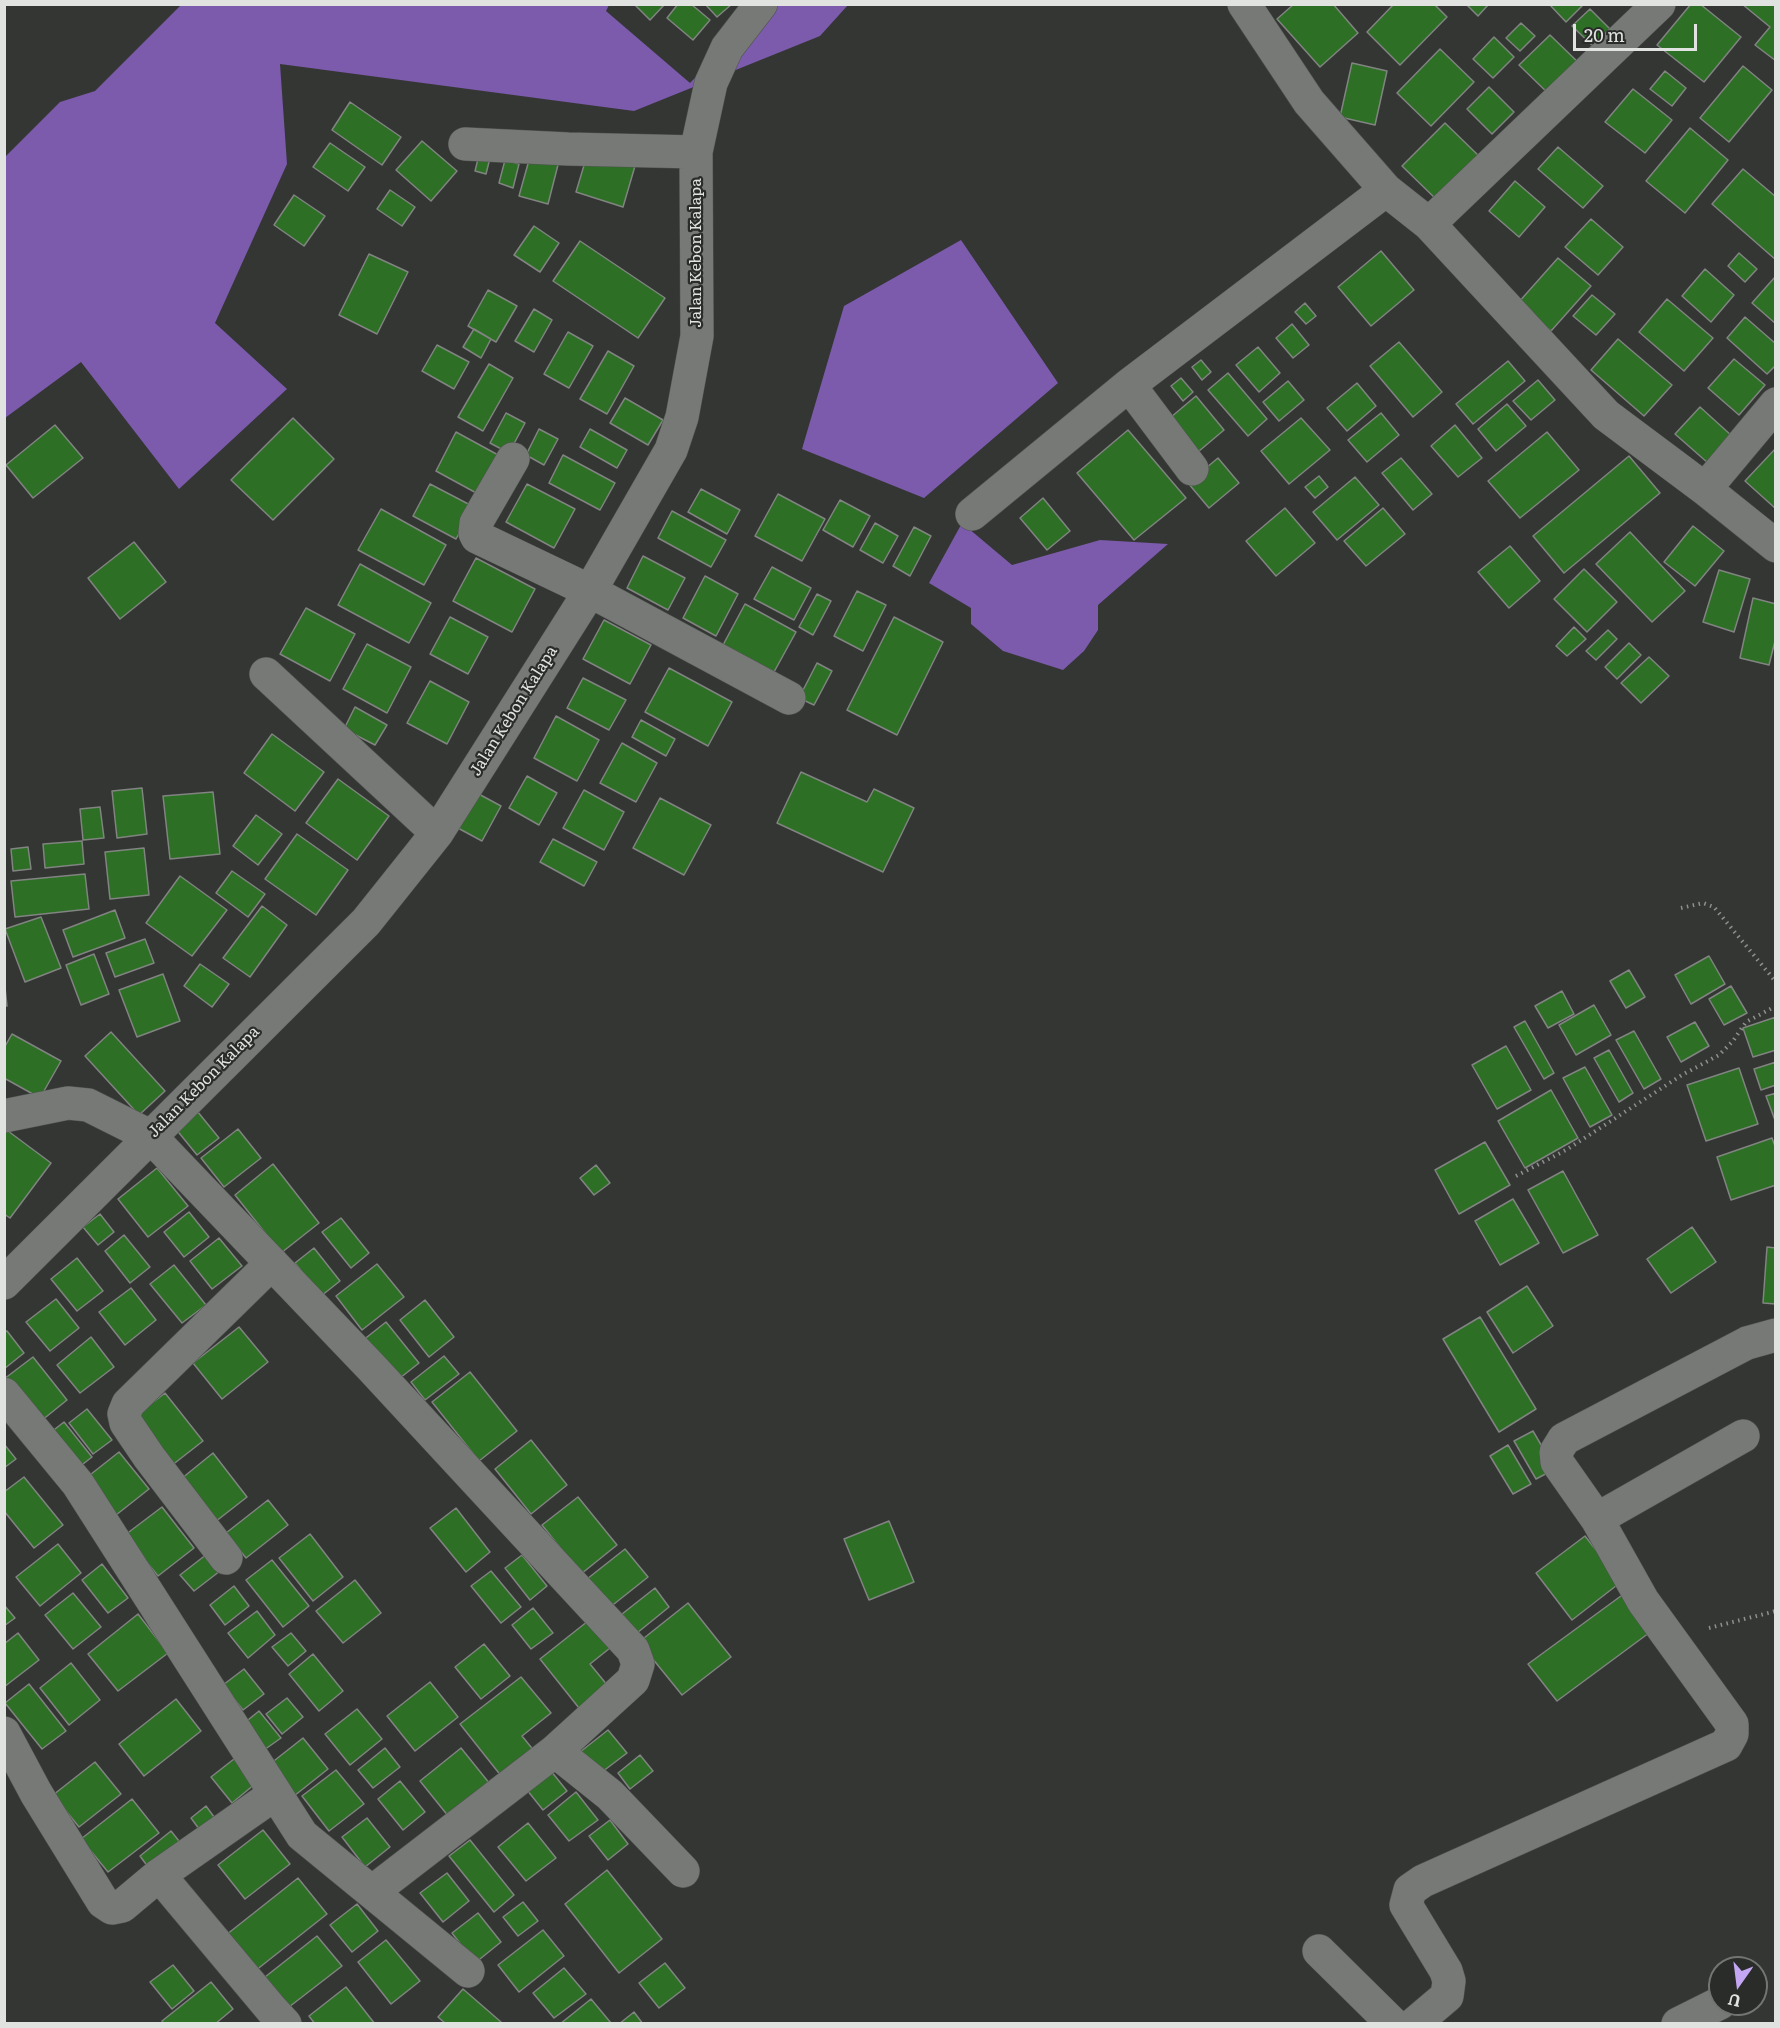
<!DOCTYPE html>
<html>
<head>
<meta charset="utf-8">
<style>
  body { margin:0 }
  #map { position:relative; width:1780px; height:2028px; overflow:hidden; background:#333633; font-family:Literata,serif }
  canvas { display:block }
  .frame { position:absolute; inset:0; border:6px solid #e1e3e1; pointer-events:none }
  .north { position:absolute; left:1708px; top:1956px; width:60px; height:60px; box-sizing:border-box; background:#292c29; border:2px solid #737573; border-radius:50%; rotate:194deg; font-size:16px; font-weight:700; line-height:24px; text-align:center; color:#e1e3e1 }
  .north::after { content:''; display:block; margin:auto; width:21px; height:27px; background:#c3a7f2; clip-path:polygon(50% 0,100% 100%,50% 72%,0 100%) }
  .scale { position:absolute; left:1573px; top:24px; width:124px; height:27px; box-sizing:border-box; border:3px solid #e1e3e1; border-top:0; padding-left:8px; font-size:18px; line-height:21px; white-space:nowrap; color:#e1e3e1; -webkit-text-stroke:4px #292c29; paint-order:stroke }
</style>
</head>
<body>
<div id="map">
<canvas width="1780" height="2028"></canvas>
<div class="frame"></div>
<div class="north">U</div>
<div class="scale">20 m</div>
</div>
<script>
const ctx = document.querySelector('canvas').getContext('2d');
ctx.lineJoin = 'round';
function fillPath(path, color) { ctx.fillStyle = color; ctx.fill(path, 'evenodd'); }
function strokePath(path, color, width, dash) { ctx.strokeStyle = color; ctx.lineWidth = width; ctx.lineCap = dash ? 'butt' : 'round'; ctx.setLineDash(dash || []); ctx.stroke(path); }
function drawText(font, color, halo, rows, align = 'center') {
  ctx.font = font + ' Literata,serif'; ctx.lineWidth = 4.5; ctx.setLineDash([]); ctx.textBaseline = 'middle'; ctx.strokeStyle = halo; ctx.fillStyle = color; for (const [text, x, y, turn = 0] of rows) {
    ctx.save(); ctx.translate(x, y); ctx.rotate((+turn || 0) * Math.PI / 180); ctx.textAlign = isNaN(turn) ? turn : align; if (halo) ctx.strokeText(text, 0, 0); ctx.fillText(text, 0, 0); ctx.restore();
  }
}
fillPath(new Path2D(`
  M181,5H609L606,11L690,83L765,5H848L820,36L634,111L280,64L287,164L215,323L287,389L179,489L81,362L5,418L4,158L60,102L95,91Z
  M961,240L1058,383L924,498L802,449L844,306Z
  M962,523L1012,565L1100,540L1168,544L1098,605V630L1084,651L1063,670L1003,651L971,624V608L929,583Z`), '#7c5aac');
const building = new Path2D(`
  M634,4H665L650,20Z
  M678,4H691L710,20L693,40L667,18Z
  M705,4H732L717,17Z
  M1294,4H1333L1358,33L1320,67L1277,19Z
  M1394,4H1434L1447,17L1400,65L1367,32Z
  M1466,4H1489L1478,16Z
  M1549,4H1584L1566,22Z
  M1691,4H1700L1741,37L1704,82L1657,45Z
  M1742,4H1776V61L1755,45L1770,27Z
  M1590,9L1615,34L1598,51L1572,26Z
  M1521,23L1535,36L1520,51L1506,38Z
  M1550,35L1584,68L1554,99L1519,65Z
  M1494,37L1514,57L1493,78L1473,59Z
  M1440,49L1474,82L1431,126L1397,93Z
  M1352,63L1387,71L1375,125L1340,117Z
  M1743,66L1772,90L1729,142L1700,118Z
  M1665,71L1686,88L1672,106L1650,89Z
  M1489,87L1514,112L1492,134L1467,109Z
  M1633,89L1672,120L1645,153L1605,122Z
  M350,102L401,137L382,165L332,130Z
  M1445,123L1481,158L1439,202L1402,166Z
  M1690,128L1728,160L1685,213L1646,181Z
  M422,141L457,171L431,201L396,170Z
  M330,143L365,167L348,191L313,167Z
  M1558,147L1603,186L1583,208L1538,169Z
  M588,152L635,166L623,207L576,192Z
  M531,153L559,161L548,204L519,196Z
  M479,155L490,158L486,174L475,171Z
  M505,160L519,164L513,188L499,183Z
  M1743,169L1776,197V260L1712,204Z
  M1515,181L1545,207L1519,237L1489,211Z
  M390,190L415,207L402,226L377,209Z
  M294,195L325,216L304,246L274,225Z
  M1591,219L1623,247L1598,275L1565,247Z
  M534,226L559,243L540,272L514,255Z
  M580,241L665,298L638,338L553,281Z
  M1381,251L1414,290L1371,326L1338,287Z
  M1739,253L1757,269L1745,282L1728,266Z
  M369,254L408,272L377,334L339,315Z
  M1558,258L1591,286L1551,331L1518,303Z
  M1705,269L1734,295L1711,322L1682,296Z
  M1775,277H1776V324L1752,303Z
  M488,290L517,306L496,342L468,326Z
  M1592,295L1615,314L1596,335L1573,316Z
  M1667,299L1713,338L1684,371L1639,332Z
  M1305,303L1316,316L1306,324L1295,312Z
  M534,309L552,320L534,352L515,341Z
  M1745,317L1776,344V365L1767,374L1727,338Z
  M1292,324L1309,345L1293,358L1276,338Z
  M474,329L491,339L481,358L463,347Z
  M568,332L593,346L569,388L544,374Z
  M1618,339L1672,385L1644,416L1591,370Z
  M1399,342L1442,392L1413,417L1370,366Z
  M437,345L469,362L454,389L422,371Z
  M1258,347L1280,373L1259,392L1236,365Z
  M608,351L634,366L607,414L580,399Z
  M1734,359L1765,385L1739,415L1708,388Z
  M1201,360L1211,372L1202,380L1192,367Z
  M1508,361L1525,381L1473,424L1456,404Z
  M489,364L513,378L483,431L458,417Z
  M1228,373L1267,419L1248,436L1208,390Z
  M1181,378L1193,392L1183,401L1171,386Z
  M1538,380L1555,400L1531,420L1513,401Z
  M1288,381L1304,400L1279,421L1263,402Z
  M1357,383L1376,406L1347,431L1327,408Z
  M1196,396L1224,430L1192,457L1164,423Z
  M625,398L663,420L648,445L610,423Z
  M1507,404L1526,426L1496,451L1478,429Z
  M1700,407L1732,436L1708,463L1675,434Z
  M506,413L525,423L509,453L490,443Z
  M1381,413L1399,435L1367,462L1348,440Z
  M293,418L334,459L273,520L231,480Z
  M1301,418L1330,450L1289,484L1261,451Z
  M55,425L83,458L33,498L6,465Z
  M1455,425L1482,458L1458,477L1431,446Z
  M539,429L558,439L544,465L526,455Z
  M590,429L627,450L617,468L580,447Z
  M1128,430L1186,498L1134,540L1077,473Z
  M456,432L500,456L480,495L436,471Z
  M1547,432L1579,470L1520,518L1488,481Z
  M1776,448V509L1745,481Z
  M563,455L615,483L600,510L549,483Z
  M1629,456L1660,493L1564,573L1533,536Z
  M1218,458L1239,483L1209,508L1188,483Z
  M1401,458L1432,494L1413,510L1382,473Z
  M1319,476L1328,487L1315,498L1305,487Z
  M1355,477L1379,505L1337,540L1313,512Z
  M430,484L474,507L456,539L413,516Z
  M527,484L575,509L554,548L506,522Z
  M701,489L740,510L727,534L688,512Z
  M778,494L825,519L802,561L755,536Z
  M1043,498L1070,531L1047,550L1020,518Z
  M840,500L870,516L853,547L823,530Z
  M1285,508L1315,543L1276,576L1246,541Z
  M1383,508L1405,534L1366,566L1344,541Z
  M381,509L446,545L424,585L358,550Z
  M672,511L726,540L711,567L658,538Z
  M875,523L898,536L883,563L860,550Z
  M1693,526L1724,551L1695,586L1664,562Z
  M914,527L931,536L910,576L893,566Z
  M1630,532L1685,591L1652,622L1596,564Z
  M134,542L166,582L120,619L88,578Z
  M1510,546L1540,581L1509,608L1478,572Z
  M643,556L685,578L668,610L627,588Z
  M476,558L535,589L512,632L453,601Z
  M360,564L431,603L409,643L338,605Z
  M772,567L811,588L794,620L754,599Z
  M1584,569L1617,602L1587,632L1554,599Z
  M1719,570L1750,579L1734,632L1703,622Z
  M705,576L738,594L716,636L683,618Z
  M857,591L886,605L863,651L834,636Z
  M817,594L831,601L813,635L799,627Z
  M1753,598L1776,604V637L1769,665L1740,658Z
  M745,604L796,632L774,672L723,645Z
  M306,608L355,634L330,681L280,654Z
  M450,617L488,637L468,674L430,654Z
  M894,617L943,642L897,735L847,710Z
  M604,620L651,645L630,684L583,659Z
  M1574,627L1586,639L1567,656L1556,646Z
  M1608,630L1617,639L1596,660L1586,651Z
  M1629,643L1641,655L1617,679L1605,667Z
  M367,644L411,667L387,713L343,689Z
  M1649,657L1669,676L1641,703L1621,683Z
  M817,663L832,671L814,705L799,698Z
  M669,668L732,702L708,746L645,712Z
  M583,678L626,700L609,730L567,708Z
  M430,681L469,702L447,744L407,723Z
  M355,707L387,725L375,745L344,729Z
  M556,716L599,740L577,781L534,758Z
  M641,720L675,739L666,756L632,737Z
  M272,734L324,772L295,811L244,773Z
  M622,743L657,763L636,802L600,783Z
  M801,772L867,802L874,789L914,808L883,872L777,823Z
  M527,776L557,793L539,825L509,808Z
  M338,779L389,816L357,860L306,823Z
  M142,788L147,834L117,838L112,791Z
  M584,790L624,812L604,850L563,828Z
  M213,792L220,854L170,859L163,796Z
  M475,792L501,806L482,841L456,827Z
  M660,798L711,825L684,875L633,848Z
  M100,807L104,838L83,840L80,809Z
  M256,815L282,834L258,865L233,846Z
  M297,834L348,870L316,915L265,879Z
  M553,839L597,862L584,886L540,862Z
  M82,841L84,864L45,868L43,844Z
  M28,847L31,869L13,871L11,849Z
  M144,848L149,895L110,899L105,852Z
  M232,871L265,894L248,917L216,893Z
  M85,874L89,909L15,917L11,881Z
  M180,876L227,910L192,956L146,923Z
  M262,906L287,925L250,977L223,958Z
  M115,910L125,938L73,957L63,930Z
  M41,917L61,968L25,982L5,929Z
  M145,939L154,963L115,977L106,953Z
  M94,954L109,994L81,1005L66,965Z
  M1709,956L1725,984L1691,1004L1675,975Z
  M200,964L229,984L212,1007L184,986Z
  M1629,970L1645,997L1626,1008L1610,981Z
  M163,974L180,1021L137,1037L119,990Z
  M4,978L7,1006H4Z
  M1731,986L1747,1013L1724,1025L1709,999Z
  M1562,991L1574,1014L1548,1028L1535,1006Z
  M1594,1005L1611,1035L1576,1055L1559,1025Z
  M1776,1017V1050L1753,1057L1743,1028Z
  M1525,1021L1554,1073L1544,1079L1514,1027Z
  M1695,1022L1709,1046L1681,1062L1667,1037Z
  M1634,1031L1661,1079L1644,1089L1616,1040Z
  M111,1032L165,1091L139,1115L85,1056Z
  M12,1034L61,1061L40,1098L4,1078V1048Z
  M1506,1046L1531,1090L1497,1109L1472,1065Z
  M1609,1050L1633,1093L1619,1102L1594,1058Z
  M1776,1062V1085L1761,1090L1754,1069Z
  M1585,1067L1612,1115L1590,1127L1563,1078Z
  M1739,1068L1758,1124L1706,1141L1687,1085Z
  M1551,1090L1578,1138L1525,1168L1498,1121Z
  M1776,1093V1123L1766,1096Z
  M193,1106L219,1138L197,1155L171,1123Z
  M4,1128L51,1163L10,1218L4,1214Z
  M238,1129L261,1158L224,1187L201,1158Z
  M1772,1138L1776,1149V1185L1731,1200L1717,1157Z
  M1485,1142L1510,1185L1459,1214L1435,1170Z
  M273,1164L319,1223L281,1253L235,1195Z
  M596,1165L610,1183L594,1195L580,1178Z
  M157,1168L188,1206L148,1237L118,1199Z
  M1563,1171L1598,1235L1563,1253L1528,1190Z
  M1513,1199L1539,1243L1500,1265L1475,1221Z
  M189,1212L209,1237L184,1257L164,1232Z
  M100,1214L114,1232L98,1245L83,1227Z
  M341,1218L369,1253L351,1268L322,1232Z
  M1692,1227L1716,1262L1671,1293L1647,1259Z
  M124,1235L150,1267L130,1283L105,1251Z
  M219,1238L242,1266L212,1289L190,1261Z
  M1767,1247L1776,1248V1304L1763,1303Z
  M314,1248L340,1281L321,1296L295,1263Z
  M77,1258L103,1291L77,1311L51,1279Z
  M377,1264L404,1297L362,1330L336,1296Z
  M174,1265L206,1305L182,1323L150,1284Z
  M1527,1286L1553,1326L1513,1353L1487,1312Z
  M131,1288L156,1320L125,1345L99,1312Z
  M56,1299L79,1328L50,1351L26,1322Z
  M425,1300L454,1337L429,1357L400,1320Z
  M1480,1317L1536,1409L1499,1432L1443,1339Z
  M386,1322L419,1363L395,1382L362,1341Z
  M239,1327L268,1362L222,1399L193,1363Z
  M7,1331L24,1353L4,1369V1332Z
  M91,1337L114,1367L80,1393L57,1365Z
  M444,1356L459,1374L425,1400L411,1382Z
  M33,1357L67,1400L36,1425L4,1379Z
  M470,1372L517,1431L479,1461L432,1402Z
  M165,1393L203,1441L171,1466L133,1418Z
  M87,1409L112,1440L93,1454L69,1423Z
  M64,1422L92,1457L74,1471L46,1436Z
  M1533,1431L1555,1469L1536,1479L1514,1441Z
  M531,1440L567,1485L531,1514L495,1469Z
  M4,1444L16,1459L4,1468Z
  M1508,1445L1531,1484L1513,1494L1490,1456Z
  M119,1452L149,1489L111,1519L81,1482Z
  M213,1453L247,1497L215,1522L181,1479Z
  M24,1477L63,1525L34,1548L4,1511V1492Z
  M578,1497L617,1545L581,1574L542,1525Z
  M268,1500L288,1525L246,1558L226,1533Z
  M162,1507L194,1548L158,1576L125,1535Z
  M456,1508L490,1552L466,1572L430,1528Z
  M889,1521L914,1582L869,1600L844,1539Z
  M310,1534L343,1577L313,1601L279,1558Z
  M1585,1536L1621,1582L1572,1620L1536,1573Z
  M58,1544L81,1573L40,1606L16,1577Z
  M625,1549L648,1577L609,1608L587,1579Z
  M207,1554L220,1571L194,1591L180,1575Z
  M522,1555L547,1586L530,1600L505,1568Z
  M272,1560L309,1606L283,1627L246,1580Z
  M102,1564L128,1598L108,1613L82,1580Z
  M491,1571L521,1607L501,1623L471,1586Z
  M355,1580L381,1613L343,1643L316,1611Z
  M234,1586L249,1606L225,1625L210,1605Z
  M655,1588L669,1607L637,1633L622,1614Z
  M73,1593L101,1627L73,1649L45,1615Z
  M1625,1593L1653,1630L1557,1701L1528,1664Z
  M688,1603L731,1657L682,1695L639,1642Z
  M4,1605L15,1618L4,1626Z
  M533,1608L553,1633L531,1649L512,1625Z
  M257,1611L275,1635L248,1658L228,1633Z
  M138,1614L168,1653L118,1691L88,1654Z
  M588,1621L610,1648L590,1664L608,1686L579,1708L540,1659Z
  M18,1633L39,1660L4,1687V1644Z
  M291,1633L306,1651L288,1666L272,1647Z
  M484,1644L510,1676L481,1699L455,1667Z
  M313,1654L343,1691L319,1711L289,1674Z
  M71,1663L100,1700L69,1725L40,1688Z
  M244,1669L264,1694L243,1710L223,1685Z
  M521,1677L551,1713L522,1736L535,1752L502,1777L460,1724Z
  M430,1682L458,1717L415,1751L387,1716Z
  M29,1684L66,1731L42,1749L5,1703Z
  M287,1698L303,1717L282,1734L266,1714Z
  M176,1699L201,1731L144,1776L119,1744Z
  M357,1709L382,1739L350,1765L325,1734Z
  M259,1711L281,1738L264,1750L243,1724Z
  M608,1730L627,1753L598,1775L580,1752Z
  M303,1738L328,1769L294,1796L270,1764Z
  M385,1748L400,1767L373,1788L358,1770Z
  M461,1748L490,1784L449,1817L420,1781Z
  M640,1755L653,1771L630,1789L618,1773Z
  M234,1759L255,1784L232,1803L211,1777Z
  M95,1762L121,1794L79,1827L53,1795Z
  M336,1770L364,1804L329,1831L302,1796Z
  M551,1771L567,1791L543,1810L527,1790Z
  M400,1781L425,1812L403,1830L378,1799Z
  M576,1792L598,1820L569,1841L548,1815Z
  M132,1799L159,1833L108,1872L81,1839Z
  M206,1806L217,1821L202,1833L191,1818Z
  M367,1818L390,1847L365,1867L342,1837Z
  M610,1820L628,1844L608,1860L589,1836Z
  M528,1823L556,1858L526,1881L498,1847Z
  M263,1830L290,1864L245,1899L218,1865Z
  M171,1831L183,1846L151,1871L140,1856Z
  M470,1840L514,1895L494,1912L449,1856Z
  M607,1870L662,1939L619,1973L565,1904Z
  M447,1873L469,1901L443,1922L420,1893Z
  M298,1878L327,1914L255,1971L226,1935Z
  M523,1902L538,1921L518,1936L503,1917Z
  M357,1904L378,1931L352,1952L330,1925Z
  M478,1913L501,1942L475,1963L452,1933Z
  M543,1930L564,1956L519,1992L498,1965Z
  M317,1936L342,1966L289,2007L265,1977Z
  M386,1940L420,1981L391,2004L358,1962Z
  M665,1963L685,1988L659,2008L639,1983Z
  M173,1965L194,1991L172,2009L150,1982Z
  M564,1968L586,1994L554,2018L533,1993Z
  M211,1982L233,2009L215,2024H164L162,2021Z
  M346,1987L375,2024H315L309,2016Z
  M463,1989L501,2022L500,2024H446L438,2017Z
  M591,1999L611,2023L560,2024Z
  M634,2012L643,2024H619Z`);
fillPath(building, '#2c6f25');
strokePath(building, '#818481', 1.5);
const minor = new Path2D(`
  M1244,4L1309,102L1386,190L1429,224L1606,415L1705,489L1776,546
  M465,144L568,149L696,152
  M1429,224L1659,4
  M1129,385L1192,469
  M513,459L476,523L475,533L477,537L590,591L789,698
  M1705,489L1776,404
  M972,514L1129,385L1386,190
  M266,674L437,833
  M4,1116L68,1103L88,1105L150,1136L371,1367L633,1650L638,1664L633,1680L555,1751L372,1892
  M4,1283L366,922L437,833L590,591L671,450L682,417L697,336L696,152L711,83L727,48L761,4
  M4,1394L78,1484L302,1835L468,1971
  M1597,1519L1743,1436
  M226,1558L149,1457L126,1423L124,1414L128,1404L272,1263
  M4,1733L36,1793L103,1902L112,1908L122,1906L159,1875L275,1794
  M555,1751L610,1795L683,1871
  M159,1875L272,2010L285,2024
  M1319,1951L1393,2024
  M1414,2024L1447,1996L1449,1981L1446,1971L1406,1905L1410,1890L1423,1881L1726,1745L1732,1734V1724L1643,1601L1597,1519L1557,1462L1556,1452L1564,1439L1747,1343L1776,1335
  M1678,2024L1720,2003`);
strokePath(minor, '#525452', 34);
strokePath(new Path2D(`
  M1681,908L1703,903L1714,907L1776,982
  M1516,1176L1566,1150L1682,1075L1719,1055L1733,1041L1746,1022L1776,1006
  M1709,1628L1776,1611`), '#8d908d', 4, [1.5, 4.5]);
strokePath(minor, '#767975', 33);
drawText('16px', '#e1e3e1', '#292c29', [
  ["Jalan Kebon Kalapa",696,253,-90],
  ["Jalan Kebon Kalapa",514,711,-58],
  ["Jalan Kebon Kalapa",204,1082,-45]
]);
</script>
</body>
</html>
